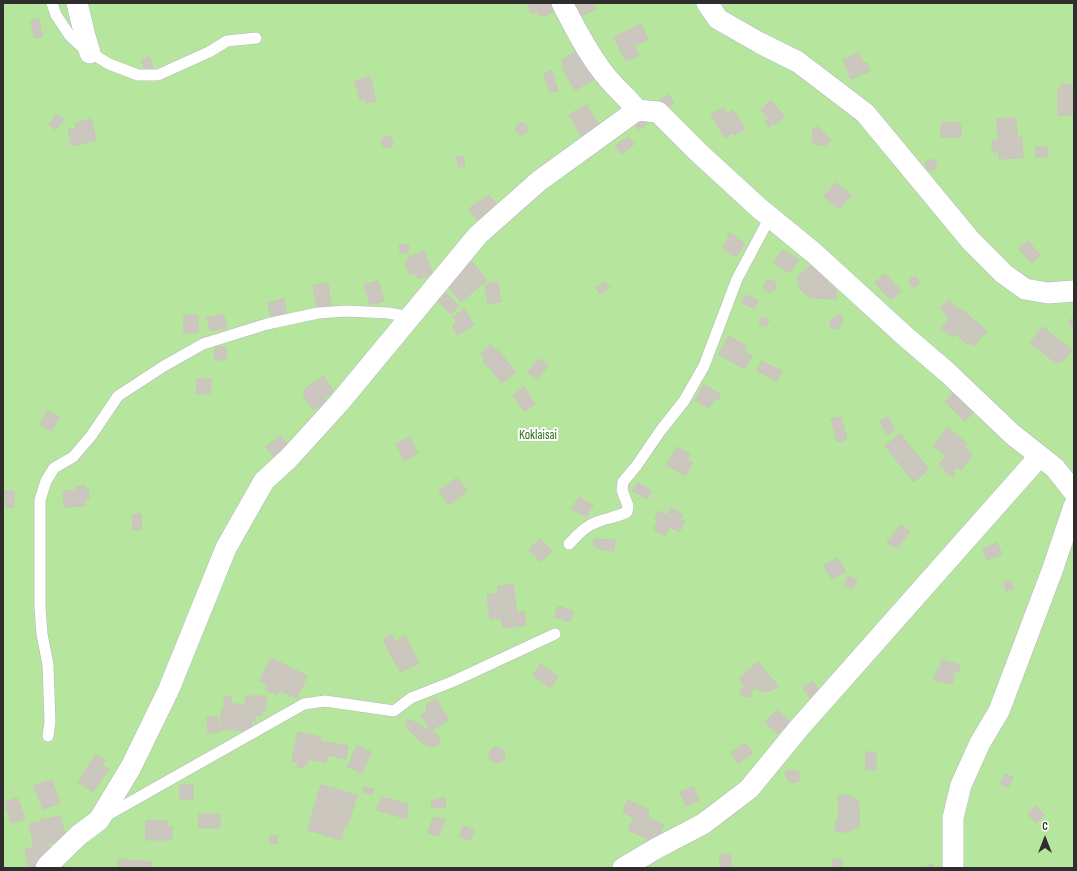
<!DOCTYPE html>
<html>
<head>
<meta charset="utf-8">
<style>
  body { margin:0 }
  #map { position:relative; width:1077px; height:871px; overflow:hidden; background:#efe9e1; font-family:"Sofia Sans Condensed",sans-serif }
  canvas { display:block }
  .frame { position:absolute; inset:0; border:4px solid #2e2e2e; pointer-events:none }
  .north { position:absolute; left:1025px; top:819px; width:40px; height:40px; -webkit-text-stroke:3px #fff; paint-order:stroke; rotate:0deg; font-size:11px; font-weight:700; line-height:16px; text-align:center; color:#2e2e2e }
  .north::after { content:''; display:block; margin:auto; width:14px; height:18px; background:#2e2e2e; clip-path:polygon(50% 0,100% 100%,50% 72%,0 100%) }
</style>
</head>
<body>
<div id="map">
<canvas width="1077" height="871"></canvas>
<div class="frame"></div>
<div class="north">С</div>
</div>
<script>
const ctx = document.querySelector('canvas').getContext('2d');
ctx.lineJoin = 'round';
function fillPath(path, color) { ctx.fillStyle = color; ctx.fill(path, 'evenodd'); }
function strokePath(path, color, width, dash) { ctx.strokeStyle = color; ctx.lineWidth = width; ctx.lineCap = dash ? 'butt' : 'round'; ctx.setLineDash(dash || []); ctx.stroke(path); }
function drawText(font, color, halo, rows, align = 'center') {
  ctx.font = font + ' "Sofia Sans Condensed",sans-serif'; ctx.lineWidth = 4; ctx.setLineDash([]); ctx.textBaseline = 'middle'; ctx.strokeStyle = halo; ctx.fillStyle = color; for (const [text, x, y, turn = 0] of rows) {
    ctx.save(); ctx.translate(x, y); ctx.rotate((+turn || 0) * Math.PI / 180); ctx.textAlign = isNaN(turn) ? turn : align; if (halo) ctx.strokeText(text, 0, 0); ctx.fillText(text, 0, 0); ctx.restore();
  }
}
fillPath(new Path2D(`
  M3,3H1074V868H3Z`), '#b6e59e');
const building = new Path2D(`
  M527,3H554L555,6L553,12L545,16L539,15L538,12L531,13Z
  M572,3H593L596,9L578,17Z
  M39,19L42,37L34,38L31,21Z
  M641,24L648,39L634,46L639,55L626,61L614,38Z
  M576,52L579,58L583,56L595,79L575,90L562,67L565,65L562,60Z
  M859,53L863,63H867L870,71L851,79L843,60Z
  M150,57L153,69L145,71L142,60Z
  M552,71L558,91L550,93L544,74Z
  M370,77L376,101L366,103L365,99L360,100L355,81Z
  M1061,84L1072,85V89H1074V115H1058V88H1061Z
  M669,95L674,103L665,109L660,100Z
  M771,101L785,117L775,125L773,123L769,127L765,122L769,119L761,110Z
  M587,105L599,125L592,129L594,131L582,138L569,115Z
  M723,108L727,114L733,110L745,129L735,135L732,133L725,138L711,115Z
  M57,114L64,119L56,130L49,125Z
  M644,118L647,124L639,130L633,121Z
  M1016,118L1017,137H1022L1023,158L999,159V152H992V140H998L997,119Z
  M91,119L96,140L72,146L68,130L76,128L75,124Z
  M942,122L961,123V137H941Z
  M516 129a6 6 0 1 1 12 0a6 6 0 1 1-12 0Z
  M817,126L831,140L825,146L821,144L819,146L811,142L813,138L812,131Z
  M381 142a6 6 0 1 1 12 0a6 6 0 1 1-12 0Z
  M628,137L634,144L621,154L615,146Z
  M1036,147H1048V157H1036Z
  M463,156L465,166L459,167L456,157Z
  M925.5 165a5.5 5.5 0 1 1 11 0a5.5 5.5 0 1 1-11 0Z
  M836,183L851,195L840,209L824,197Z
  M489,195L497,205L477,220L469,209Z
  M728,233L732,234L745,244L735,257L722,247L728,239Z
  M1028,241L1040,255L1031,263L1019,249Z
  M400,244L409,245L408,253H400Z
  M783,250L799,260L789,273L774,263Z
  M425,252L432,274L418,279L416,273L409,274L405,262L410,260L409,257Z
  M471,261L487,280L461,302L445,282Z
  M811,265L835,289L837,298L835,299L814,298L809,297L801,290L799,286L797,278Z
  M885,274L901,291L891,300L875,283Z
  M909 282a5 5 0 1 1 10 0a5 5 0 1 1-10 0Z
  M764 286a6 6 0 1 1 12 0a6 6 0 1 1-12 0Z
  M378,281L384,301L370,305L364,285Z
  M498,282L501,302L488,304L485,285Z
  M605,282L610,288L600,294L596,288Z
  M328,283L331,305L317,307L313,286Z
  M446,293L459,306L451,314L437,300Z
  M746,295L758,301L754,309L742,303Z
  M284,299L287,314L271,317L268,303Z
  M949,300L957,309L962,310L987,331L974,346L971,342L968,345L955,333L952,337L941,328L948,320L946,314L940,309Z
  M464,309L474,325L458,335L452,326L456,322L453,317Z
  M224,314L227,328L210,331L207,318Z
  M184,315H198V332L184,333Z
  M838,315H841L843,319L841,324L838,329H832L830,325L831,321L833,318Z
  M762,317L769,320L766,327L759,324Z
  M1074,317V330L1068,322Z
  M1043,327L1072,350L1063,361L1056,363L1030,343Z
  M729,336L747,346L744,351L752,356L745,369L719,355Z
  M491,345L495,350L497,349L516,372L502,383L483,361L486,359L481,354Z
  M215,347H226V360H215Z
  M539,359L548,366L537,379L528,372Z
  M762,361L782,371L777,381L757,371Z
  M324,376L334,392L324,398L326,401L313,410L303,395L306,388Z
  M197,379H211L210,394H197Z
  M704,385L721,395L718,400L715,398L709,408L695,400Z
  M524,387L535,404L524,411L513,395Z
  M955,391L975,411L965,421L945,402Z
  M48,411L60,418L51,431L40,424Z
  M841,417L847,439L837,442L831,419Z
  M888,417L895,430L887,434L880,421Z
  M948,428L967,443L964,447L973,454L961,470L957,467L953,472L956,474L953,477L944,471L945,469L939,464L946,456L934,446Z
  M900,434L929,469L914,482L885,446Z
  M281,436L290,448L276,460L266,447Z
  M410,437L418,453L404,461L396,444Z
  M677,447L690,455L687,460L693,463L685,476L667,465Z
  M457,478L467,491L449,505L439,491Z
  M638,483L652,491L647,499L633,491Z
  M85,486V490H89V499H84L85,506L64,507L63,491L76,490V487Z
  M5,491H14V507H6Z
  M579,497L593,505L586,517L572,509Z
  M671,508L683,515L680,519L685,522L679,532L670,527L665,536L654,529L658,521L655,519L659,511L667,515Z
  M141,514L142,529L133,530L132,515Z
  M901,525L910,532L898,547L891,545L887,542Z
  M540,539L552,551L541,562L529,550Z
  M594,539L615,540L614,551L603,550L594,546Z
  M997,543L1002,554L987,560L983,549Z
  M837,558L846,571L832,579L824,566Z
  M848,576L857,580L853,589L844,586Z
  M1011,581L1013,589L1006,591L1004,582Z
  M513,585L517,613L524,611L526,625L503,628L501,618L490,619L487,595L498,593V586Z
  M558,606L573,611L570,622L555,617Z
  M392,635L395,641L405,636L419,663L400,672L383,640Z
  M271,658L307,676L297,698L279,690L277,695L265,689L268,685L260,681Z
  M942,660L960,665L958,672L955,671L952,684L934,680L937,669H940Z
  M758,662L778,686L771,691L765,692L755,688L753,689L751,697H747L741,694L740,690L745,687L743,683L739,679Z
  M541,664L558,677L550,688L533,675Z
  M813,681L820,692L811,699L803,688Z
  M245,696H266V711H262V716H255L256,721H251L252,730H221V710L224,709V697H231L232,704H246Z
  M436,699L449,719L431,731L421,715L427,711L426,705Z
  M778,710L790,722L777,734L765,722Z
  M218,717L220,731L208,733L207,718Z
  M408,719L423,726L425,729L431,731L438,736L440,741L439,744L433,747L423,744L406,727V722Z
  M298,732L321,737L320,741L348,746L346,759L328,755L326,763L308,759L307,765H304L303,768L297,767L298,762L292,761Z
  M745,743L753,753L738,763L731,753Z
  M357,746L371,752L362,773L348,767Z
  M489 755a8 8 0 1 1 16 0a8 8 0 1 1-16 0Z
  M866,752H876V770H866Z
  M96,755L105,761L102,765L109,769L93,792L78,782Z
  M787,770L799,772V781L793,783L788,781L785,774Z
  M1005,774L1013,777L1009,787L1001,784Z
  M52,780L60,803L43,809L34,786Z
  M180,785H193V799H180Z
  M321,785L357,795L348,825L345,824L341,840L308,830Z
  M364,787L374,789L373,794L363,792Z
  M694,787L699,801L686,806L680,792Z
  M839,795H849L859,802V828H854L848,832H835L836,819L838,820Z
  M381,797L408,804L406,812L408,813L407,819L377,810Z
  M18,798L25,819L11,823L5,802Z
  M439,798H446L445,808L431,807L432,800H439Z
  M628,800L649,810L648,818L664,825L656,843L628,830L634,818L623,812Z
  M1036,806L1045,815L1036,823L1028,814Z
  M199,814H220V828H199Z
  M60,816L66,839L48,844L51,855L39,857L41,868H29L25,849L34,847L29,824Z
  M434,817L445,820L439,836L428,833Z
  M146,821H167V826H172V840H146Z
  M463,826L474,830L471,840L460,837Z
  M270,835L278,836L277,844L270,843Z
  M730,854L732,868H721L719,856Z
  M119,859L152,862L151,868H119Z
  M841,859L842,868H833L832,860Z
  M932,864L934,868H924Z`);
fillPath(building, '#cbc7bf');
strokePath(building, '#cbc5ba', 1);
const lane = new Path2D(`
  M52,3L56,15L70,36L83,48L109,64L138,75H158L209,52L227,41L256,38
  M569,544C577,536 585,526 597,522C607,518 617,517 627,512L628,506L622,490L623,482L637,465L661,430L684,401L704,366L737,279L770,217
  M48,736L50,722L48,665L42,634L40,608V500L46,481L54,468L73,457L91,436L118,396L164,366L203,344L267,324L318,313L347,311L388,313L411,317
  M104,817L304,704L325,701L394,711L411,698L454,681L555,634`);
const street = new Path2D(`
  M77,3L85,36L90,53
  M562,3C574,26 586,50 602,71C612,85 626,96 637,110L658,112L698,152L759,208L814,253L906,337L948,373L1012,434L1055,468L1074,492
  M707,3L718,19L760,43L798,62L865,113L971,241L1004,274L1025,289L1048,293L1074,291
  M46,868L48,865L79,835L99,820L131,767L169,689L226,548L264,481L289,458L339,403L478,235L539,181L637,110
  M623,868L657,848L703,824L749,789L799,728L1039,457
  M953,868V818L961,785L980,743L999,711L1052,571L1074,506`);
strokePath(lane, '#b4b7c1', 12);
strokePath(street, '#b4b7c1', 22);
strokePath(lane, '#fff', 11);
strokePath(street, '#fff', 21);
drawText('13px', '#2c6e1b', '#fff', [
  ["Koklaisai",538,436]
]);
</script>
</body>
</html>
